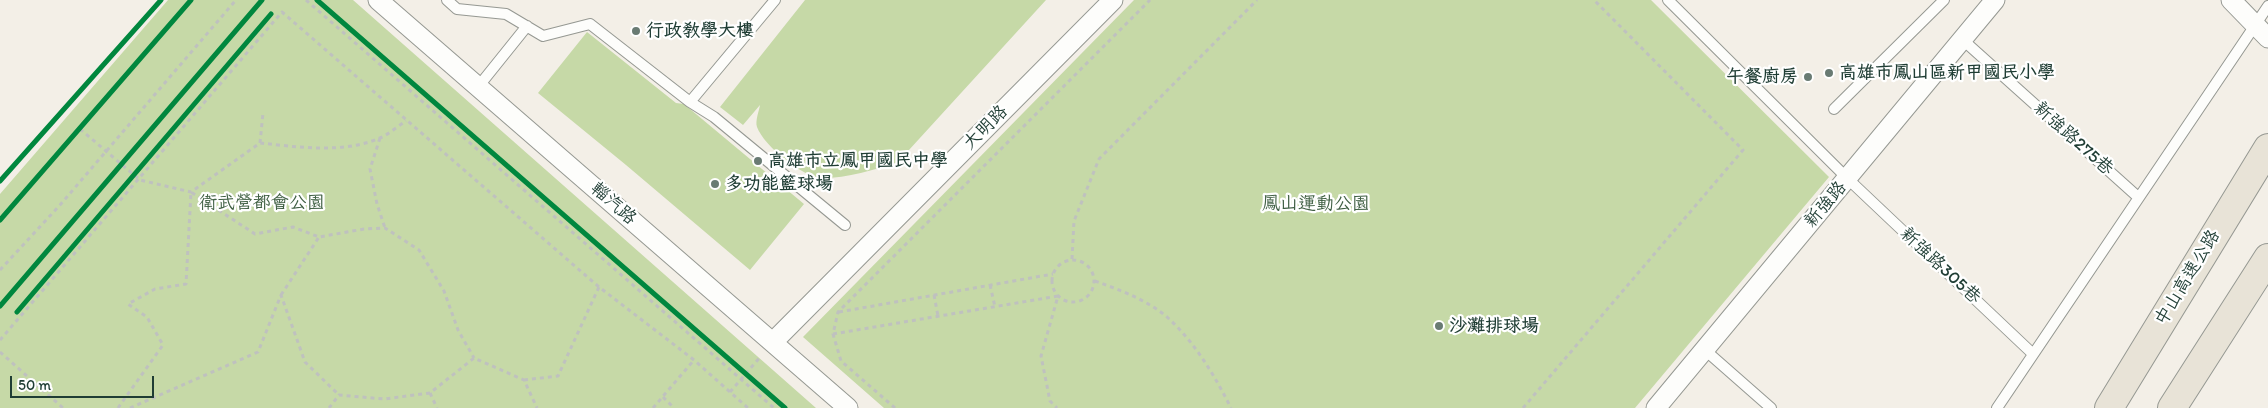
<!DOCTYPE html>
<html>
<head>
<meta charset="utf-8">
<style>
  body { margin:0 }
  #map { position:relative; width:2268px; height:408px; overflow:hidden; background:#f3efe7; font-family:Itim,sans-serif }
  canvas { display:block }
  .scale { position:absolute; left:10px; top:376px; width:144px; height:22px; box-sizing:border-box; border:2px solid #1f3d34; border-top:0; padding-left:6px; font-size:15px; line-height:18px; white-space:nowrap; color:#1f3d34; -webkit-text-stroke:4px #fff; paint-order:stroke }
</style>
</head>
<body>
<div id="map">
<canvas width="2268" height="408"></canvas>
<div class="scale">50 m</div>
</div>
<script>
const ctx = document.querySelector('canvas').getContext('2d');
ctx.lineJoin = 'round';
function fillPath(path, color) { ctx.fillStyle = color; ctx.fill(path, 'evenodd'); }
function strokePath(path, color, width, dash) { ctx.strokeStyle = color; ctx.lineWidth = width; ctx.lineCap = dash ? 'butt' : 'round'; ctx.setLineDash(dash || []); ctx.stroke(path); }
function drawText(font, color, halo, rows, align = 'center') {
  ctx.font = font + ' Itim,"LXGW WenKai TC",sans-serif'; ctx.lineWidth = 4.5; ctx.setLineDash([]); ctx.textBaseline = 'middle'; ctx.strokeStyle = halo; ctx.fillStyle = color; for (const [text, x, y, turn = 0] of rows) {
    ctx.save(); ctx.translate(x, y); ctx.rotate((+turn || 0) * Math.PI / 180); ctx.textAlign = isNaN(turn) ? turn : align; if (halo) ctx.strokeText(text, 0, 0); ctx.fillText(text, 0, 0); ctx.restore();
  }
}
fillPath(new Path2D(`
  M168,0H353L816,408H0V194Z
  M805,0H1046L898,162C874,170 848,178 822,178C802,177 764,146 757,127C755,121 759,111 760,105L743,125L720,107Z
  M1134,0H1651L1829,177L1635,408H884L803,337Z
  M587,32L676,103L684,104L804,204L750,270L626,165L538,93Z`), '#c6d9a7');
const service = new Path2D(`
  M447,0L457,9L506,14L543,36L590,24L690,102L714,117L845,225
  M1668,0L1848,179L2033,354
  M1963,40L2138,197
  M478,87L527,26
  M690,102L775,0
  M1834,109L1944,0
  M1705,350L1771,408
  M1997,408L2268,6`);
const minor = new Path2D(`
  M378,0L848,408
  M2231,0L2268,38
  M773,342L1113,0
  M1656,408L1995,0`);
const motorway = new Path2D(`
  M2109,408L2268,148
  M2172,408L2268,258`);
strokePath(service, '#959892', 12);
strokePath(minor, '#959892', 21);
strokePath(motorway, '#959892', 30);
strokePath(new Path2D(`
  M306,0L774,408
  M80,129L140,180L191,192L260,143C298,147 343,154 380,138C389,134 398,126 406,121
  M380,138L370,169L377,204L385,228
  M260,143L263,113
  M1072,259L1074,221L1099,159L1257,0
  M1052 281a21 21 0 1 1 42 0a21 21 0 1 1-42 0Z
  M0,270L60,205L236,0
  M1095,281C1120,290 1147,300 1167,317C1194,341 1215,376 1231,408
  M990,285L995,307
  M281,295L319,237
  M934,295L938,316
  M839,312L1053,274
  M833,334L1058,296L1041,356L1050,401L1057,408
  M0,340L282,12L599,287L694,360L748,408
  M0,352L63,408
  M524,380L558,376L599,287
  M730,392L761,356
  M430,393L437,408
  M663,397L674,408
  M118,408L163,345L147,317L128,304L155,289L186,284L191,192L255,234L293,227L319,237L364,229L385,228L419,250L444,291L458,330L474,358
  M130,408L258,352L281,295L305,362L339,395
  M329,408L339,395L384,399L430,393L474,358L524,380L537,408
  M653,408L694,360
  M895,408L841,361L833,334L838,312L1150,0
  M1523,408L1743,150L1594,0`), '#bfc1bf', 3, [4, 4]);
strokePath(service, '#fdfdfb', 10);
strokePath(minor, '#fdfdfb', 19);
strokePath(motorway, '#e8e3d7', 28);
strokePath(new Path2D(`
  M317,0L785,408
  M0,181L161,0
  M0,220L191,0
  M0,306L262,0
  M17,312L271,14`), '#00873e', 5);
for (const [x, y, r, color] of [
  [636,31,5,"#697b73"],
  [1829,73,5,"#697b73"],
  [1808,77,5,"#697b73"],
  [758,161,5,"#697b73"],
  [715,184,5,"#697b73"],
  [1439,326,5,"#697b73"]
]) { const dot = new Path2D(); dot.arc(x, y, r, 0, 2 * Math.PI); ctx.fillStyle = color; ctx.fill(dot); strokePath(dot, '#fff', 2); }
drawText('bold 18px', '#1f3d34', '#fff', [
  ["行政教學大樓",646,31],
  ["高雄市鳳山區新甲國民小學",1839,73],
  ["午餐廚房",1798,77,"right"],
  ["高雄市立鳳甲國民中學",768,161],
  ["多功能籃球場",725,184],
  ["沙灘排球場",1449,326]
], 'left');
drawText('18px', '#1f3d34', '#fff', [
  ["大明路",986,128,-45],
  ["新強路275巷",2073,139,42],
  ["輜汽路",613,204,41],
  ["新強路",1826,205,-50],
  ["新強路305巷",1940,266,43],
  ["中山高速公路",2188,278,-59]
]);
drawText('18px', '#406044', '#fff', [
  ["衛武營都會公園",262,203],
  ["鳳山運動公園",1316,204]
]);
</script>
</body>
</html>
